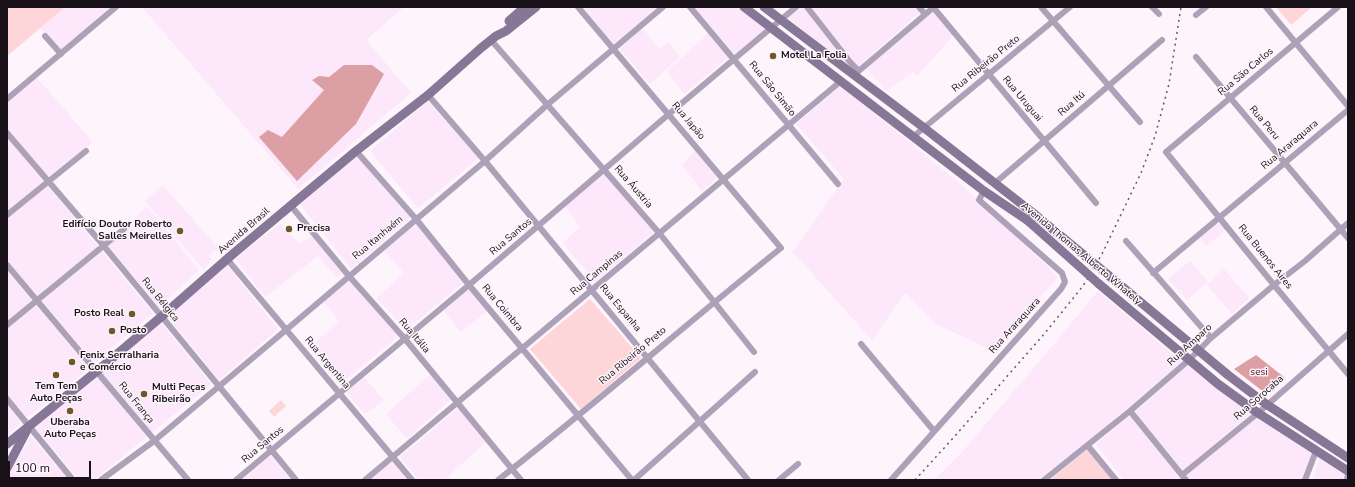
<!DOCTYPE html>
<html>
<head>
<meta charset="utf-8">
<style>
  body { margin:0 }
  #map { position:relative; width:1355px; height:487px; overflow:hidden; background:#fdf4fc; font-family:"Nunito Sans",sans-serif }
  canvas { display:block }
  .frame { position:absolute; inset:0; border:8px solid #181117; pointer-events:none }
  .scale { position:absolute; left:8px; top:461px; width:83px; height:18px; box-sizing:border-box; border:2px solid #181117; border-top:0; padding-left:5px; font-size:12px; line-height:14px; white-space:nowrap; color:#181117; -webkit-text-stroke:3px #fdf4fc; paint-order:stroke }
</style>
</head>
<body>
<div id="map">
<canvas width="1355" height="487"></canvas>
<div class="frame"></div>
<div class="scale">100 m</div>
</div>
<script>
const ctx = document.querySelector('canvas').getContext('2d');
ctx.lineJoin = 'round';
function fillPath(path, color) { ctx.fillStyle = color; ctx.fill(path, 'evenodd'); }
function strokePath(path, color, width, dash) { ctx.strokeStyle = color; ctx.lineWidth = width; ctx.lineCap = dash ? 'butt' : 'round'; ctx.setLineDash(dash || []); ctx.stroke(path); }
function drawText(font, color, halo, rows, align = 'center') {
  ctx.font = font + ' "Nunito Sans",sans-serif'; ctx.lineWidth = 3; ctx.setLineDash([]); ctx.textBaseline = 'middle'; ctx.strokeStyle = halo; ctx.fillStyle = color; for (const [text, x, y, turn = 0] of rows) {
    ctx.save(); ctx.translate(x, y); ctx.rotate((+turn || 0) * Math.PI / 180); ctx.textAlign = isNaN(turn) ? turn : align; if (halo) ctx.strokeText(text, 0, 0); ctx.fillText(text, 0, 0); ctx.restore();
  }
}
fillPath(new Path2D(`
  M7,7H113L61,51L40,28L7,56Z
  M142,7H404L366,40L411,93L298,189Z
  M583,7H659L614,44Z
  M694,7H739L768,28L735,55Z
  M799,7H915L919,13L853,71L787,17Z
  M933,12L953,36L917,76L913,72L887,91L866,68Z
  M642,28L660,49L668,42L680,57L650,84L620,49Z
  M709,33L729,57L684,94L667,71Z
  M37,78L93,142L48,177L7,128V103Z
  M841,86L964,187L1058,277L994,351L936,324L905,293L872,340L793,252L844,179L796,124Z
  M428,101L479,158L418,208L370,151Z
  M7,137L153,313L94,362L7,260Z
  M696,150L717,177L702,191L682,165Z
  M356,155L410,218L351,269L300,204Z
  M604,172L654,232L595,282L563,243L580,227L565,206Z
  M163,185L217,247L227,249L213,251L208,256L211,259L210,263L203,269L145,201Z
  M147,207L199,270L159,307L106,243Z
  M416,222L464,282L406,330L377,298L404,273L384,250Z
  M280,224L300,244L312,236L345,271L336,277L318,256L265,297L235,258Z
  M1217,224H1221L1226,230L1206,246L1200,238Z
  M1190,261L1208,282L1187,300L1168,279Z
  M226,264L278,329L219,380L168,317Z
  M1224,269L1249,298L1232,314L1207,285Z
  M7,271L90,368L27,418L7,393Z
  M348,280L399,336L340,384L309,348L339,321L323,301Z
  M469,289L488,310L461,332L444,311Z
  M1098,291L1182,362L1097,434L1038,480H934L963,451L1060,337Z
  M160,322L211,384L94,480H79L35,427Z
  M1189,364L1237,402L1250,414L1183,470L1135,412Z
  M431,374L451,399L407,439L386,414Z
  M364,377L384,400L365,414L346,392Z
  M7,405L22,423L7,435Z
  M458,408L486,442L448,476L451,480H419L400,457Z
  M1130,415L1182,480H1124L1096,444Z
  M1257,416L1313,453L1303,480H1191L1187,475L1210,457Z
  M31,437L69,480H8L12,467Z
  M271,456L291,480H242Z
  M1320,457L1346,472L1344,480H1312Z
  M392,460L408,480H368Z`), '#fde7fa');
fillPath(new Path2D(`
  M7,7H65L7,56Z
  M1276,7H1312L1291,25Z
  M590,299L641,358L581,409L530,349Z
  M281,400L286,406L274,417L269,411Z
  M1088,449L1113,480H1054L1052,478Z`), '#fed5d8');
fillPath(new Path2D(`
  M344,65H372L384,74L356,124L297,181L259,137L268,130L282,137L324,90L312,80L319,76L329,77Z
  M1256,355L1284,377L1273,391L1265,393L1234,369Z`), '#dc9fa4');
strokePath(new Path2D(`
  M690,7L838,184
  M807,7L850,62L859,71
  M919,7L925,14
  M933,7L1096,203
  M1041,7L1140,122
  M1152,7L1159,14
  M1266,7L1348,106
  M1338,7L1166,152L1274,285L1348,374
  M1196,15L1206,7
  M45,36L61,54
  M491,40L660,234L754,352
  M1196,57L1348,238
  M854,75L934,7
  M428,95L485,161L748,480
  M7,99L116,7
  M7,133L103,245L296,480
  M914,136L1070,7
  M356,151L416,219L469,285L632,480
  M995,183L1162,40
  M291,206L349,276L405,339L521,480
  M7,215L86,151
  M1126,241L1211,338
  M227,259L412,480
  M7,265L188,480
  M1153,273L1348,110
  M7,325L124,229
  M861,344L934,431
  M7,399L73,480
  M1130,411L1186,480
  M1088,446L1116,480
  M1182,475L1258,413L1348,334
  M101,480L154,441L286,330L485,161L547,105L663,7
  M236,480L469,285L669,114L796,7
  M365,480L841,81
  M498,480C594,405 686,324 781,248L578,7
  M634,480L755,372
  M779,480L798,464
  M891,480L1061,289L1065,282L1062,273L979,200L984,191
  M1044,480L1130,411L1189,360L1211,338L1274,285L1305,261L1348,223
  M1305,480L1316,451
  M1347,480L1348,474`), '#aca1b6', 6);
strokePath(new Path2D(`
  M744,7L984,191L1027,220
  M764,7L923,127L1033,213
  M509,21L525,7
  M1108,275L1228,375L1266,404L1348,458
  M1099,284L1218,384L1258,413L1348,471
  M7,444L97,371L161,317L234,253L356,151L428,95L481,48L496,36L506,31L536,7
  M7,468L27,430`), '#877796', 9);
strokePath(new Path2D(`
  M915,480L955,436L1045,333L1083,286L1102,254L1141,173L1155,136L1169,84L1181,7`), '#635b62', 1.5, [2, 4]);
strokePath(new Path2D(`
  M1033,213L1108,275
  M1027,220L1099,284`), '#877796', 9);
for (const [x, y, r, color] of [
  [773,56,4,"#715628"],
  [289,229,4,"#715628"],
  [180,231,4,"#715628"],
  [132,314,4,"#715628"],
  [112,331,4,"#715628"],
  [72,362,4,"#715628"],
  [56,375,4,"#715628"],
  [144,394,4,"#715628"],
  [70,411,4,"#715628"]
]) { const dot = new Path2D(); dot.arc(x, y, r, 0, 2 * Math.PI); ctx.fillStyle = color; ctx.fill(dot); strokePath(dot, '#fdf4fc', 1.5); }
drawText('bold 10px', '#181117', '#fdf4fc', [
  ["Motel La Folia",781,56],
  ["Edifício Doutor Roberto",172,225,"right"],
  ["Salles Meirelles",172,237,"right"],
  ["Precisa",297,229],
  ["Posto Real",124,314,"right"],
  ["Posto",120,331],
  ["Fenix Serralharia",80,356],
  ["e Comércio",80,368],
  ["Tem Tem",56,387,"center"],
  ["Auto Peças",56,399,"center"],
  ["Multi Peças",152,388],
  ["Ribeirão",152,400],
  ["Uberaba",70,423,"center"],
  ["Auto Peças",70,435,"center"]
], 'left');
drawText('10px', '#181117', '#fdf4fc', [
  ["Rua Ribeirão Preto",986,64,-39],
  ["Rua São Carlos",1246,72,-40],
  ["Rua São Simão",772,89,51],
  ["Rua Uruguai",1022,99,50],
  ["Rua Itú",1072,104,-41],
  ["Rua Japão",688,121,50],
  ["Rua Peru",1264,123,50],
  ["Rua Araraquara",1290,145,-40],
  ["Rua Áustria",633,187,49],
  ["Avenida Brasil",244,231,-41],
  ["Rua Santos",511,237,-40],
  ["Rua Itanhaém",378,238,-40],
  ["Avenida Thomas Alberto Whately",1081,254,40],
  ["Rua Buenos Aires",1265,257,51],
  ["Rua Campinas",597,273,-40],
  ["Rua Bélgica",160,300,51],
  ["Rua Coimbra",502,308,50],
  ["Rua Espanha",620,308,50],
  ["Rua Araraquara",1015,326,-48],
  ["Rua Itália",414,336,50],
  ["Rua Amparo",1190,345,-43],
  ["Rua Ribeirão Preto",633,356,-40],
  ["Rua Argentina",327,363,50],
  ["Rua Sorocaba",1259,398,-41],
  ["Rua França",136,403,51],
  ["Rua Santos",263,445,-40]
]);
drawText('10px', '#52091c', '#fdf4fc', [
  ["sesi",1259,373]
]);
</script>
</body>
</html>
